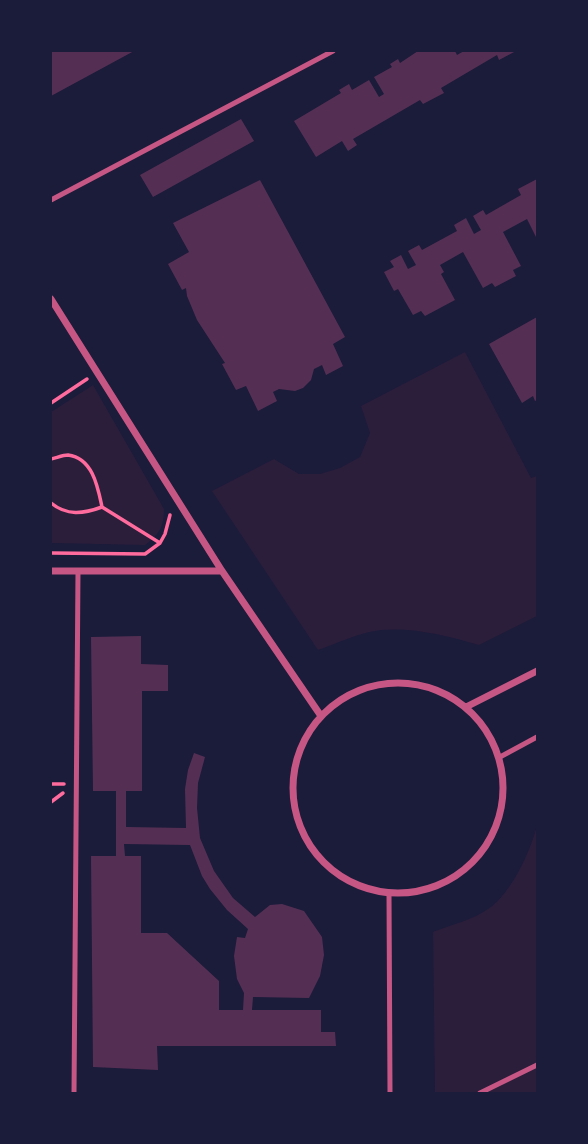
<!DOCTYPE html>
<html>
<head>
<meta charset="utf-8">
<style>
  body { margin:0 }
  #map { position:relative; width:588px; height:1144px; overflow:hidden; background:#1b1b3a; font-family:"Fira Sans Condensed",sans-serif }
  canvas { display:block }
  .frame { position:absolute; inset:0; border:52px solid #1b1b3a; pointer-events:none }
</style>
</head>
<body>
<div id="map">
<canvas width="588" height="1144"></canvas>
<div class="frame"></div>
</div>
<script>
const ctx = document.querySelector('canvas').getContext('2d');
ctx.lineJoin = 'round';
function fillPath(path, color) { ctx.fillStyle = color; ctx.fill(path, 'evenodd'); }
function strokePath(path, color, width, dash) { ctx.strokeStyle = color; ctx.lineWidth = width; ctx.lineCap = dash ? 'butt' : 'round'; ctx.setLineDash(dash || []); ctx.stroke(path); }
fillPath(new Path2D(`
  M465,352L531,478L537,476V616L479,645C448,636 414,627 381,630C361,632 338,643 318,650L212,491L274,459L299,474H320L340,468L360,457L370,433L361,406Z
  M93,385L164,509C164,527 159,535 145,545L51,543V412Z
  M537,826V1093H435L433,932C450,925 473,920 488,909C511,894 530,852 537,826Z`), '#2a1e3b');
fillPath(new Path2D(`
  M51,51H134L51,96Z
  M418,51H455L457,55L464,51H516L499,60L497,55L441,88L444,93L423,104L420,100L353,139L357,145L348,151L342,141L316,157L294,121L341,93L339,90L349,84L352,90L369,80L379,97L384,94L374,77L392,67L390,64L398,59L400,63Z
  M241,119L254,141L153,197L140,175Z
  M537,179V239L527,219L503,232L521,266L513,270L516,276L495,287L492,283L483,288L463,252L440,265L444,272L441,274L455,300L425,316L421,311L413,315L398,289L394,291L384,272L394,267L390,261L401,255L408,269L416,265L408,251L419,245L422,250L457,231L454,225L466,218L474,234L481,230L473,216L483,210L486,215L521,195L518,189Z
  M260,180L345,337L333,344L343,366L326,375L322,365L314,369L311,380L303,388L295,391L279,389L273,392L277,401L258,411L246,386L236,390L222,364L225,363L197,320L187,296L186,288L182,290L168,264L189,252L173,223Z
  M537,317V400L535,401L533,396L522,403L489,344Z
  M141,636V664L168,665V691H142V791H126V827L186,828L185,789L188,770L194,753L205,757L198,783L197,808L200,838L214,871L233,898L255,917L270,905L282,904L304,911L322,937L324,955L320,976L309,998L253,997L252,1010H321V1032H335L336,1046H157L158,1070L93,1067L91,856H116V791H93L91,637ZM124,844L190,845L202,876L210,889L227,910L248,929L245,938L237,937L234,956L237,979L244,993L243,1010H219V981L167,933H141V856H125Z`), '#542f53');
strokePath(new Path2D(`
  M51,403L87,379
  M51,459C56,458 63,455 68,455C93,458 98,488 102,507
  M51,503C67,516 83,514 102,507L160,543
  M51,553L145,554L160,543L165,534L170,515
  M51,784H64
  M51,802L63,793`), '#ff6b9d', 3.5);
strokePath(new Path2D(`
  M51,200L333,51
  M500,757L537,737
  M389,893L390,1093
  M74,1093L78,571
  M480,1093L537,1065`), '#c65784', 5);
strokePath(new Path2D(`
  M51,299L222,571L321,716
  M51,571H222
  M293 788a105 105 0 1 1 210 0a105 105 0 1 1-210 0Z
  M466,707L537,671`), '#c65784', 7);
</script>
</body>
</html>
